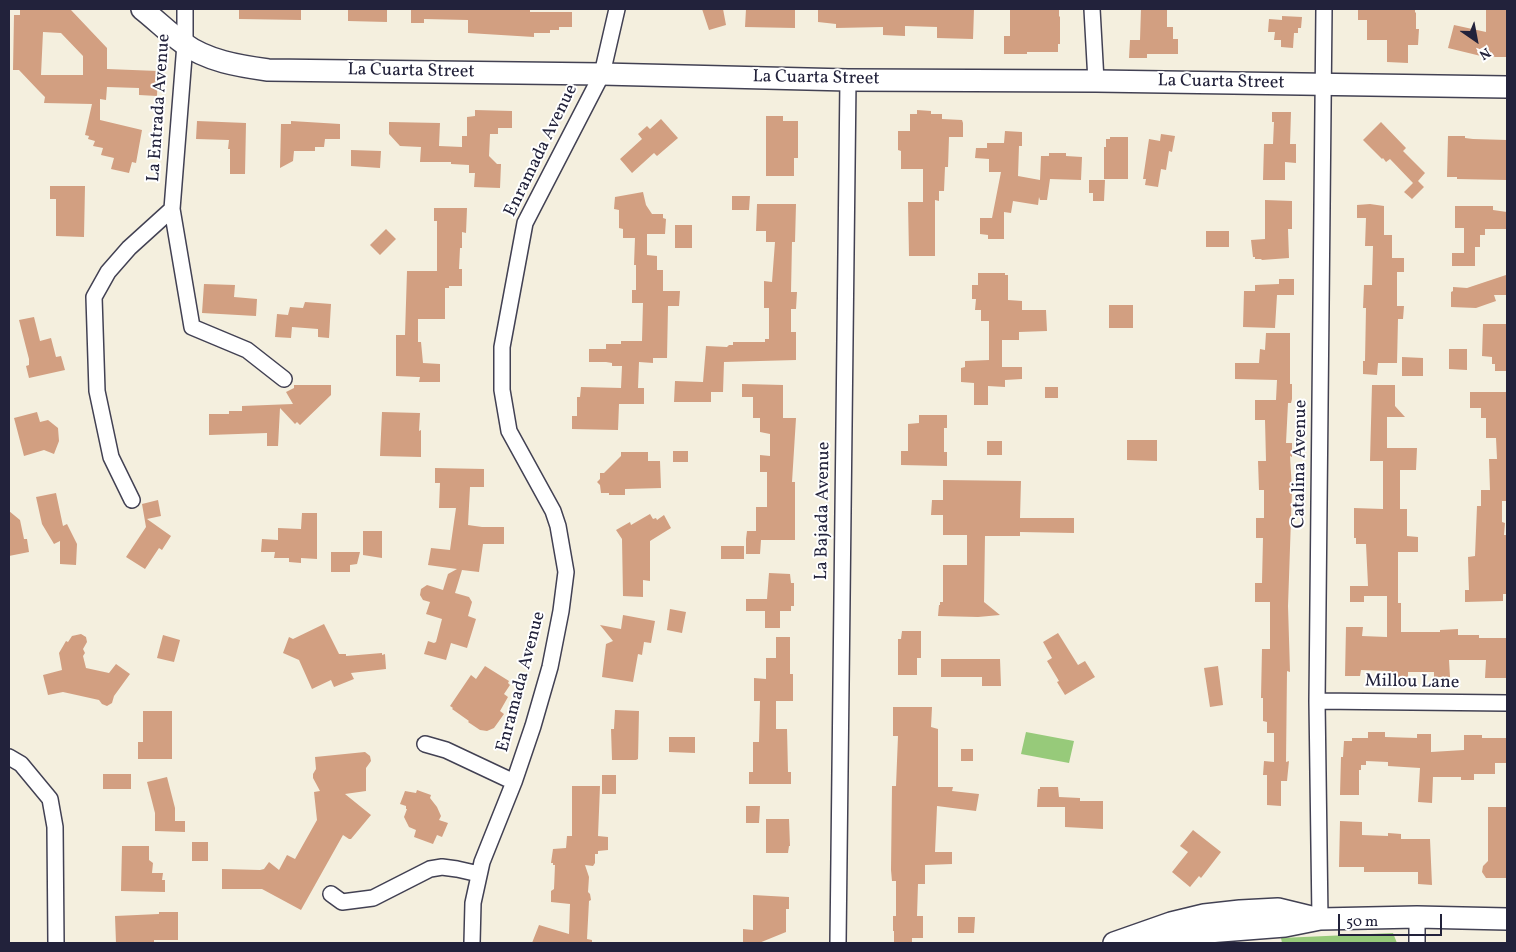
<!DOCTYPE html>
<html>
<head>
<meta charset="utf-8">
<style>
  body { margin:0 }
  #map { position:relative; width:1516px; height:952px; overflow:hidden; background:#f4efde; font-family:Vollkorn,serif }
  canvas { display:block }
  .frame { position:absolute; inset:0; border:10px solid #22223b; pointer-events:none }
  .north { position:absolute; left:1451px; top:15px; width:50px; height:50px; -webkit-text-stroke:4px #fff; paint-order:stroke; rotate:147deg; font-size:14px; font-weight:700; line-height:20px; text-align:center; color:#22223b }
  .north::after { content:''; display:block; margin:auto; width:18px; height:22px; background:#22223b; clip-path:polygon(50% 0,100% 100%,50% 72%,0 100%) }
  .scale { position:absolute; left:1338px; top:914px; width:104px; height:22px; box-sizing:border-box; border:2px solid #22223b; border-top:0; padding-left:6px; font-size:15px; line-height:18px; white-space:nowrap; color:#22223b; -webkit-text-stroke:4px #fff; paint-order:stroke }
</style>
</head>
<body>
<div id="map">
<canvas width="1516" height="952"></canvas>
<div class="frame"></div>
<div class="north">N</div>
<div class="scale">50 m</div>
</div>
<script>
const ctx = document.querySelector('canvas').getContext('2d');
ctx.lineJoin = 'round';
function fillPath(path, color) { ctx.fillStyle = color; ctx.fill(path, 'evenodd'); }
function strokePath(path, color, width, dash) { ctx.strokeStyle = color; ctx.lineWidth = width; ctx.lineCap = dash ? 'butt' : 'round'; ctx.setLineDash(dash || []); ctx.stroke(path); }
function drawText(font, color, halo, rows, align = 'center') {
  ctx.font = font + ' Vollkorn,serif'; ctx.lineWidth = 4; ctx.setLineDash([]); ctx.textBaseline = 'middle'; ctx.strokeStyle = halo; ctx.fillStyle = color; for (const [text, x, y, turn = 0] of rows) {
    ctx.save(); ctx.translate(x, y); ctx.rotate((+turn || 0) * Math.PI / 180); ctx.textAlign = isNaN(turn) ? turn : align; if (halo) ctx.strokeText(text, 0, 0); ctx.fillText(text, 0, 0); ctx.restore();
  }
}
fillPath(new Path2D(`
  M1026,732L1074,741L1069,763L1021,754Z
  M1393,933L1397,943H1282L1281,938Z`), '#97ca7a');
fillPath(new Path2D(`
  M20,9L71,10L107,48V69L158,71L157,96L139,95V88L107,87L106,100L100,99V120L142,130L136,163L132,162L129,173L111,169L114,158L101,155L103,148L93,146L95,141L88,139L89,136L85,135L92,104L44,103L45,97L38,90L19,70H13L14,15H20ZM43,32L61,33L83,56V75H41Z
  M239,9H301V20L239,19Z
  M348,9H387V22L348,21Z
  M423,9H530V12H572V27H559V30H550V33H534V37L468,33V20L424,19V23H411V10H423V11Z
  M702,9H723L726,25L709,30Z
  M746,9H795V28L745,27Z
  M818,9H974L973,39L937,38V27L905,26V36L883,35V27L836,28V24L818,22Z
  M1010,9H1059V16L1060,17V44H1058V52H1027V54H1004V36H1010Z
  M1141,9H1167V27H1173V39H1178V54H1147V58H1129L1130,40H1140Z
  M1358,9H1415V12L1416,13V29H1419L1418,45H1408V63L1387,62V40H1367V20H1358Z
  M1486,9H1507V57H1485L1448,48L1454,25L1486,32Z
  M1282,16L1302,17L1301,28H1298V33H1294L1293,48L1281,47V40H1274L1275,32H1268L1269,19L1282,20Z
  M475,110L512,111V128H498V134H490L489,156L497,164H501L500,188L474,187L475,173H469V165L451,164V162H420L421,147L400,146L389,134V122L440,123L439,146L462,147V136H467V117L475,116Z
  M917,110L931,111V114H942V119L962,120L963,123V137H949L948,167H945L944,191H939V201L935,200V256H909L908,202H923V169H901V151L898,150V131H910V114H917Z
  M1272,112H1291L1290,144H1296V163L1285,162V180H1263L1264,144H1273L1274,122H1272Z
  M766,116H783V121H798V158H794V176H766Z
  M661,119L678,138L657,156L654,153L632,173L620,159L642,139L638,134L647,126L650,129Z
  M197,121L246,123L245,174H230V149H228L229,140L196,139Z
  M291,121L340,124V139H325L324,147H315V151H294L293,161L280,168L281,124H291Z
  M1381,122L1406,148L1403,151L1425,173L1418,181L1424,187L1412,199L1404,192L1413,183L1390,159L1386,162L1383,158L1382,159L1363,140Z
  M1005,131L1022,132V146H1019L1018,176L1040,180L1041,156H1049V153H1066V156L1082,157L1081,180L1050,179L1047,200H1040L1039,197L1038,205L1013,201L1011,213L1004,212V239H988V235L980,234V218H992L1001,172H989V159L975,158L976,148H987V143H1004Z
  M1161,134L1175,136L1172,152L1169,151L1166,170L1161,169L1158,187L1145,185L1146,179H1143L1149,139L1160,141Z
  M1448,136H1465V138L1473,139L1507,140V180L1457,179V177H1447Z
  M1110,137H1128V179H1104V147H1106V139H1110Z
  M351,150L381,151L380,168L351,166Z
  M1089,180H1105L1104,201H1093V193H1089Z
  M50,186H85L84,237L56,236V199H50Z
  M643,192L646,205L652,214H663V218L666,219L665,234H647V255L657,256V270H663V291H680L679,306H668L667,358H653V363L639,362L638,388H644V404H619L618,430L572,429V416H577V397H580L581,387L621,388L622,366H612V363L606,362H589V349H606V344H621V341H642L643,303H632V290H636V265H634L635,238H623V229L619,228V210L614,209L615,197Z
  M732,196H750L749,210H732Z
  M1265,200L1292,201V229H1288L1289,258L1262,260L1261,259H1255V257H1253L1251,240L1265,239Z
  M757,204H796L795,242H792L791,292H797L796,309H791V332H796V360L724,362L723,392H711V402H674L675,381L703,382L706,346L727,347L729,345H733V342H765V339H769V308H764V281L772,282L775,242H766V231H756Z
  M1370,204L1384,206V235H1392V258H1404V272H1397V306H1404L1403,319H1398L1397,363H1378L1377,375L1363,374V361H1365L1366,308H1363L1364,285H1372L1373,246H1365L1366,218H1357V205Z
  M1455,206H1493V210L1507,212V229H1485V235H1480V247H1475V266H1452V253H1464V228H1455Z
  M434,208H467L466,233L462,232V248H460L459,269H462V286H449V288H445V319H418V342H421L423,363L440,364V382H419L420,377H418L396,376V335H405L407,271H437V221H434Z
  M675,225H692V248H675Z
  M386,229L396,239L380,255L370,245Z
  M1206,231H1229V247H1206Z
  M978,273H1005V275H1008V300L1022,301V310H1046L1047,331L1019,332V340H1002V367H1022V379L1005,380V387L988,386V405H974V383L961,382V368L965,367V361L989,360V321H981V310H975L976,299H972V285H978Z
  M1506,275V295H1494L1496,301L1476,308L1451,307V292L1453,291V287L1467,288Z
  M1279,279H1294V295H1277L1275,328L1243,327L1244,291H1255V285L1279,284Z
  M204,284L235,285L234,297L257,299L256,316L202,313Z
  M305,302L331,304L329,338L318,337V329L292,327L291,338L275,337L277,314L288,315L290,307L303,308Z
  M1109,305H1133V328H1109Z
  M34,317L40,341L51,338L56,357L61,356L65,370L29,378L26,366L29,365V359L19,320Z
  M1483,324H1507V371H1495V364H1492V357L1482,356Z
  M1266,333H1290V384H1292V399L1291,403H1288L1286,443H1292V457L1290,456L1292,490L1288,606L1290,672L1287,671L1286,762L1289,761L1287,781H1281V806L1267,805V775H1263L1264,761L1274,762V733H1267V722L1263,721V698H1261L1262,649H1270V602H1255V583H1262L1263,538H1256V518H1264V490H1259L1258,461H1266L1265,420H1255V400H1276L1277,380L1235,379V363H1259L1260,349L1265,350Z
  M1449,349H1467V370L1449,369Z
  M1402,357L1423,358V376H1402Z
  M742,384L783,385V418H796L792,482H795V540H761L760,554H746V539L747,531H756V507H767V472H760V455L770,456V434L760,432V418H753V397H742Z
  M294,385H331V395L300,425L297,422L295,424L280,408L278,446H267V433L209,435V414H229V411H242V406L293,404L286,392L294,388Z
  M1372,385H1395V406L1405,417H1387V448H1417L1416,470H1400V509H1407V536L1418,537V552H1398V603H1401V632H1440V630L1458,629V635H1479V638H1507V678H1485L1486,660H1449L1450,677H1434V672H1408V677L1399,679L1391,677V675H1389V671L1361,670L1360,676H1345L1346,627H1363L1362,636L1387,637V596H1364V602H1350V586H1368L1366,544H1356V538H1354V508L1383,509V461H1370Z
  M1045,387H1058V398H1045Z
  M1470,392H1507V501H1502V522L1505,523L1504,535H1507V594H1503V601L1465,602V590H1469L1468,557L1475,556L1477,506H1481V490H1490L1489,459H1497L1496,438H1486V418H1481V408H1470Z
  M37,412L40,422L48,420L58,428L59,441L54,454L44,450L24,456L14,418Z
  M382,412L420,413L419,431L421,430V457L380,456Z
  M919,415H947V428H944V452H947V466L901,465V451H908V424L919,423Z
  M1127,440H1157V461L1127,460Z
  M987,441H1002V455H987Z
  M673,451H688V462H673Z
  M621,452H648V461H660L661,488L625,489V495H609V493H601L600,485L597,482L600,479V473H604L621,456Z
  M435,468L484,469V487H470L468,525L482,527H504V544H483L479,572L462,570L455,593L469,597L472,602L468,616L476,619L467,648L451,643L446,660L424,654L428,641L434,643L436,642L442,619L426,614L430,602L423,600L420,595L421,589L427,585L443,590L448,574L457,569L428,565L431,548L450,550L456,508H439L440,483H435Z
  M943,480L1021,481L1020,518H1074V533L1020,532V536H985L984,602L1000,615L978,617L938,616L939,605H940V602H943V565H967V535H943V515H931L932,500H943Z
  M56,493L63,526L67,524L77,544L76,565L60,564V541L54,544L42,524L36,497Z
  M158,500L161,516L147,519L171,536L162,550L159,548L145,569L126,557L146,527L142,504Z
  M9,511L20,520L24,539H27L29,552L9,556Z
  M302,513H317V559L301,558V563L289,562V558H274L275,552H261L262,539L278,540V528L301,529Z
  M650,514L653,519L656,518L657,520L664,515L671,528L650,541V581L643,580V597L623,596L622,539L616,530L630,522L631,525Z
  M363,531H382V558L363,555Z
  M721,546H744V559H721Z
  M331,552H360L357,564L350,565V572H331Z
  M769,573L790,574L791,583H794V606H791V611H780V628H765V611H746V599H767Z
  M670,609L686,612L682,633L667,630Z
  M623,615L655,621L651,643L644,642L642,655L638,654L633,682L602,677L606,644L613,641L600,625L621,629Z
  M324,624L339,654H346V656L382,653V655L385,654L386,669L351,673L354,679L334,687L331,680L312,689L299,660L283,653L289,637L293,639Z
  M902,631H921V658H917V675H898V639H901Z
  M1058,633L1078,665L1085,661L1095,677L1065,695L1057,682L1059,681L1047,661L1052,658L1043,642Z
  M81,634L86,637L87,642L83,649L85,653L83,656L86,668L109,673L116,664L130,674L114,696L112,703L107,706L102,704L99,700L63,692L48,695L43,675L62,670L59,653L66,641L68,642L72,636Z
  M163,635L180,640L174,662L157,658Z
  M776,637H790V674H793V701H776V729H787L788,772H791V784H749V772H753V742H759L760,701H754V678L766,679V658H776Z
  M941,659H1000L1001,686H982V677H941Z
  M485,666L509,681L508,683L510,685L504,694L508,697L500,711L504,714L494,728L487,731L480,730L468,722L469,721L452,709L453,708L450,706L471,675L476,679Z
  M1218,666L1223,705L1210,707L1204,668Z
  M893,707H932L931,727L938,729V787H953L952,791L979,794L976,811L937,806L935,852H952V864L925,865V884H918L917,916H923V938H912V943H894V931H893V916H896V881H892L891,870L892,786H896L898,736H893Z
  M615,710L639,711L638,759L636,760H612L611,729H614Z
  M143,711H172V759H138V742H143Z
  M1368,732H1385V737L1417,738V734H1431V752L1464,750V735H1482V738H1507V763H1495V774H1474V780H1461V777H1433L1432,803L1418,802L1420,768L1388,766V762L1366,761V765H1361V770H1359V795H1340L1341,757H1343L1344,741H1352V738H1368Z
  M669,737H695V753L669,752Z
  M961,749H973V761H961Z
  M365,752L370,756L371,761L366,768V791L345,794L371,815L351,839H349L343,835L301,910L262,889H222V869L260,870L264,869L269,862L279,870L287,855L295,859L317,820L314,792L320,791L313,778V774L316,769L315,757Z
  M103,774H131V789H103Z
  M602,775H616V794H602Z
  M167,777L175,808V821H185V832L155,831V813L147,782Z
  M572,786H600L598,836L608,837V850L598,851V854H595V863L593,866L585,865L589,877L588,892L590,894L591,900L589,901L587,939L592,940V943H532L539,925L569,934L570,904L551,902V891L554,889L555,865H553V863H551L553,849L566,848L567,836H572Z
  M1040,787H1058L1059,797L1080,798V801H1103V829L1065,827V807H1037L1038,789H1040Z
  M417,790L431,795L430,798L437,807L441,816L439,820L448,823L442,837L437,835L433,844L414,837L416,830L409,827L404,817L407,809H406V806L400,804L405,791L416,793Z
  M746,806H760L759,823H746Z
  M1488,807H1507V878H1486L1482,872L1483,866L1488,861Z
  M766,819H789L790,846H789L788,853H766Z
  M1340,821L1362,822V835L1388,836V833L1401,834V839H1430L1432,885L1418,884V872H1364V867H1339Z
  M1193,830L1221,852L1201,878L1199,876L1190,887L1172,872L1188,852L1180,846Z
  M192,842H208V861H192Z
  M122,846H149V860L153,863L152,873H163L162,880H165V892L121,891Z
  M753,895L789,897V909H786V932L759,943H743V929L753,930Z
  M159,912H178V940H154V943H116L115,916L159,914Z
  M958,917H975L974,933H958Z`), '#d29f81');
const street = new Path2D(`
  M1092,9L1096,81
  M172,209L192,327L247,350L284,379
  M132,500L111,457L97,391L94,297L108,272L129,248L172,209L185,44V9
  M1317,701L1507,703
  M425,744L446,750L514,782
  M9,757L21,764L50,799L55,827L56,943
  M331,894L342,902L373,898L430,869L442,867L457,869L479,874
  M1320,919L1317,701L1324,9
  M472,943L473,903L482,862L514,782L533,726L550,667L561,611L566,572L558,526L553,511L509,431L502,390V347L525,223L602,74L617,9
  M838,943L848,80
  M1417,943V917`);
const secondary = new Path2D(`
  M142,9C156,20 169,33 183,43C207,61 239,66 268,70L602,74L848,80L1096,81L1507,87
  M1114,943L1171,923L1204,915L1240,911L1278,909L1315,918
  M1138,943L1195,933L1285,926L1320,919L1417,917L1507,919`);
strokePath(street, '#424153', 18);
strokePath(secondary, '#424153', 24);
strokePath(street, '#fff', 15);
strokePath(secondary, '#fff', 21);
drawText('18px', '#22223b', '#fff', [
  ["La Cuarta Street",411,72,1],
  ["La Cuarta Street",816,79,1],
  ["La Cuarta Street",1221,83,1],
  ["La Entrada Avenue",160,108,-86],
  ["Enramada Avenue",542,151,-64],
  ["Catalina Avenue",1301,464,-89],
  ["La Bajada Avenue",824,511,-89],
  ["Enramada Avenue",522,682,-75],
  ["Millou Lane",1412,683,1]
]);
</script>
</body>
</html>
